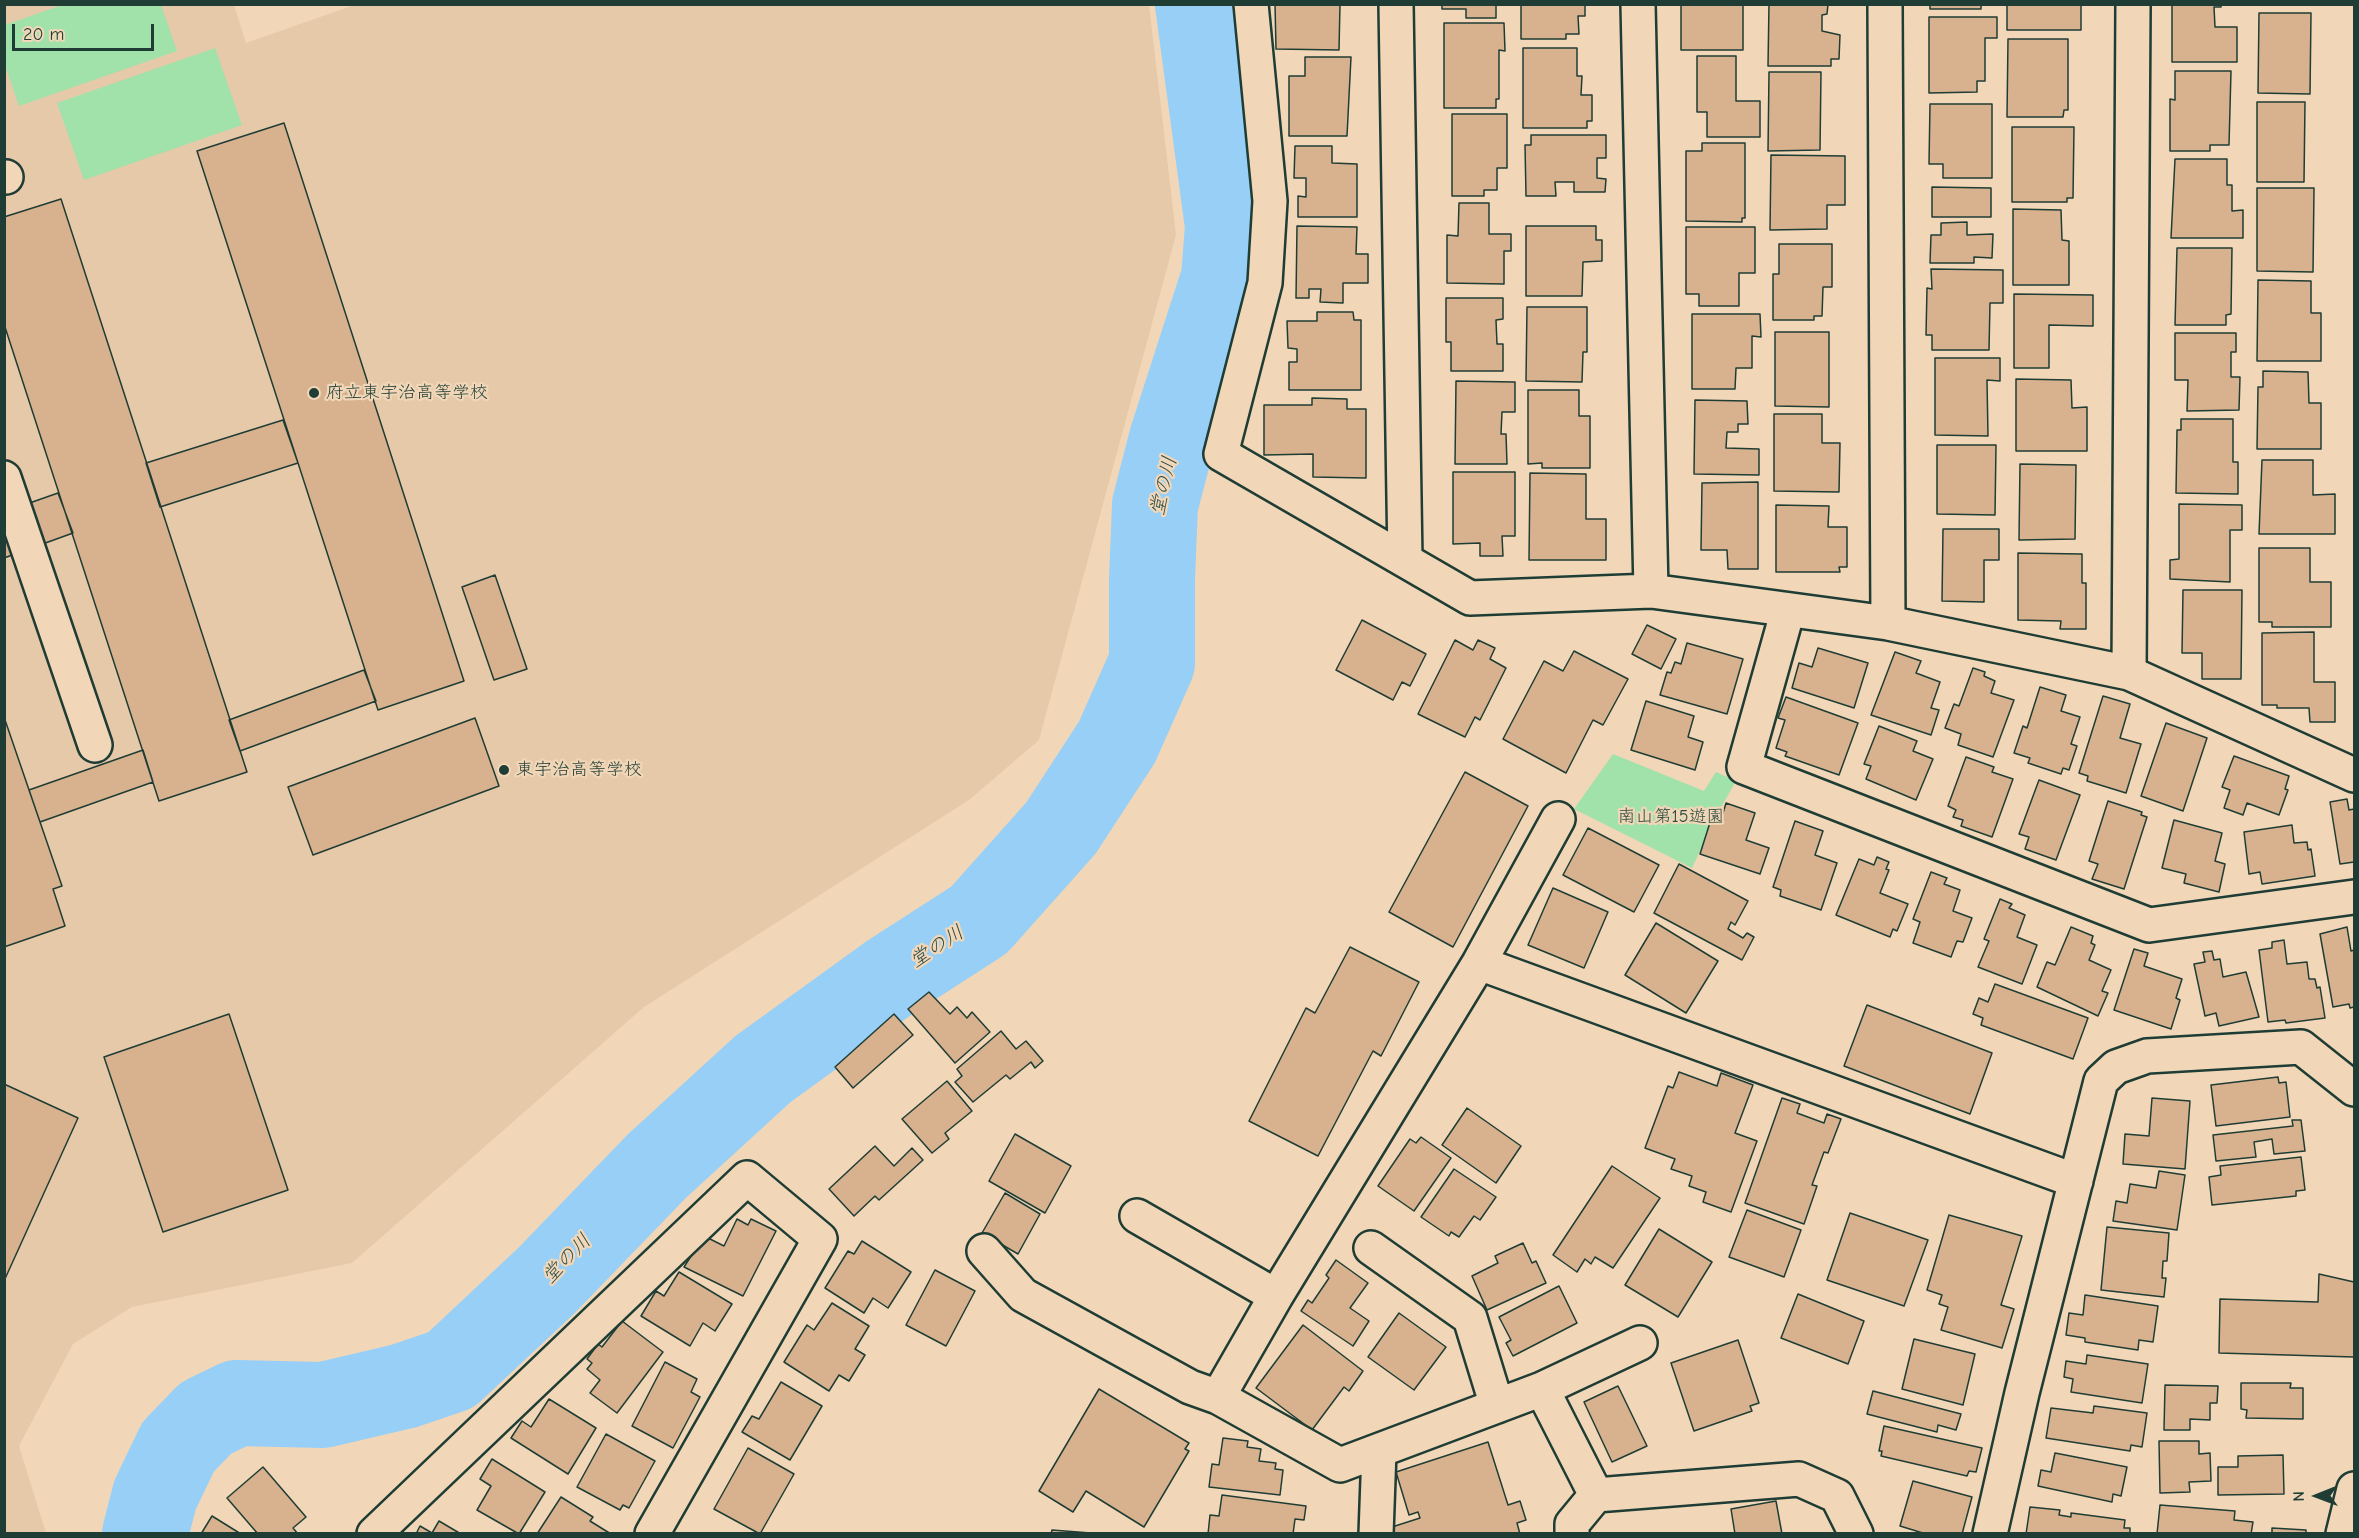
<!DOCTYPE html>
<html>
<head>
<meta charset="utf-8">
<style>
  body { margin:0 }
  #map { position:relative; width:2359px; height:1538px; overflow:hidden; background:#f1d7b8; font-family:"Comic Neue",sans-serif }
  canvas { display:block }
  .frame { position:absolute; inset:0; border:6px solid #1f3d34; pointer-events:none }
  .north { position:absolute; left:2287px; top:1466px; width:60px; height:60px; -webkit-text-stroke:4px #f1d7b8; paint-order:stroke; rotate:269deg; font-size:16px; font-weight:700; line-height:24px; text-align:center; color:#1f3d34 }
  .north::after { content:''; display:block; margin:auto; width:21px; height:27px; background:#1f3d34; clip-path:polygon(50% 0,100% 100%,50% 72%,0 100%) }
  .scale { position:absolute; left:12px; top:24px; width:142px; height:27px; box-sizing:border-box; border:3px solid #1f3d34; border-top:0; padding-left:8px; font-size:18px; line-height:21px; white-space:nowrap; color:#1f3d34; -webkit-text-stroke:4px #f1d7b8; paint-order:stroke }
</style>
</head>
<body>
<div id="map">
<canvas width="2359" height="1538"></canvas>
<div class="frame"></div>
<div class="north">N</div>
<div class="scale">20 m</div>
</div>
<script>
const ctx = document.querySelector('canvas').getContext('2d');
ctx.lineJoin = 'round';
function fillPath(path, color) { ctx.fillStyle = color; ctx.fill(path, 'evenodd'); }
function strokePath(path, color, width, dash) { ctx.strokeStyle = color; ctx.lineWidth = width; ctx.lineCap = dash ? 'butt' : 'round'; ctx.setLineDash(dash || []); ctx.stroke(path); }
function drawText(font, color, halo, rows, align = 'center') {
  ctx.font = font + ' "Comic Neue","Klee One",sans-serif'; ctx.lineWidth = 4.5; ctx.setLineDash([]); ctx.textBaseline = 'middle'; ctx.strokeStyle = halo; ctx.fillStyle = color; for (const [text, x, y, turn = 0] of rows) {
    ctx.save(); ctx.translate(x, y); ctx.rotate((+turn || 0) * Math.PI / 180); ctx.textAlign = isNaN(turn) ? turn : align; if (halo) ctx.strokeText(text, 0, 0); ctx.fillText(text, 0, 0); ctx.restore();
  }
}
fillPath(new Path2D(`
  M357,4L1149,5L1176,235L1039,740L969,800L644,1007L352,1263L132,1307L73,1344L19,1446L46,1533L5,1534V5H234L246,43Z`), '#e6c9a9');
fillPath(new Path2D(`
  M62,5H161L177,51L19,106L5,65V25Z
  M215,48L242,125L84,180L57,103Z
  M1613,754L1704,791L1716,772L1736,781L1716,816L1692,868L1574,809Z`), '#a1e1aa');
strokePath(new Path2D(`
  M145,1534L155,1495L178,1447L206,1418L237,1403L323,1405L404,1386L451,1370L546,1281L657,1166L763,1069L889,978L979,920L1061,828L1117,742L1152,663V579L1155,505L1172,439L1224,278L1228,226L1198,4`), '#97cff6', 86);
const building = new Path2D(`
  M1275,4H1340L1339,50L1276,49Z
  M1442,4H1496V18H1466V9H1442Z
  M1521,4H1585V16H1578L1579,34H1566V39H1521Z
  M1681,4H1743V50H1681Z
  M1769,4H1828L1827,14L1822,15V31L1840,35L1839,59H1831V66H1768Z
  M1930,4H1981V9H1930Z
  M2007,4H2081V30H2007Z
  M2172,4H2221V7H2214L2215,27H2237V62H2172Z
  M2259,13H2311L2310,94L2258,93Z
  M1929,17H1997V38H1985V81H1977V92L1929,93Z
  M1444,23H1504L1505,51L1499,50V99H1496V108H1444Z
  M2008,39H2068V110H2064L2063,117H2007Z
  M1523,48H1577V76H1582L1581,95H1592V121H1587V128H1523Z
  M1697,56H1736V101H1760V137H1707V112H1697Z
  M1305,57H1351L1347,136H1289V76H1305Z
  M2175,71H2231L2229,145H2210V151H2170V99L2175,100Z
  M1769,72H1821L1820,150L1768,151Z
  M2257,102H2305L2304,182H2257Z
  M1930,104H1992V178H1943V164H1929Z
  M1452,114H1507V168H1497V190H1484V196H1452Z
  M284,123L464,681L378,710L197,151Z
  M2012,127H2074L2073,198H2067V202H2012Z
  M1531,135H1606V158H1597V178L1606,179L1605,192H1574V182H1555L1556,196H1526L1525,145H1531Z
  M1702,143H1745V218H1742V222L1686,221V151H1702Z
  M1295,146H1332V163L1357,164V217H1298V196L1306,197V178H1294Z
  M1771,155L1845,156V205H1827V229L1770,230Z
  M2175,159H2227V185H2232V211L2243,210V238H2171Z
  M1932,187L1991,188V217H1932Z
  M2257,188H2314L2313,272L2257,271Z
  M61,199L247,772L159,801L4,324V217Z
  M1459,203H1489V234H1511V251H1504V284L1447,283V235L1458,236Z
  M2013,209L2061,210L2062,240L2069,241V285H2013Z
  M1967,222V235L1993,234L1992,258L1974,257V263H1930L1931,235H1941V223Z
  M1297,226L1357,227L1356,254H1368V283H1343V303L1320,302L1321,289H1309V298H1296Z
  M1526,226H1596V240H1602V261L1583,262L1582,296H1526Z
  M1686,227H1755V273H1739V306H1699V294H1686Z
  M1779,244H1832V287H1823L1822,316H1814V320H1773V274H1779Z
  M2177,248H2232L2231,314L2226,315V325H2175Z
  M1931,269L2003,270V303H1990L1989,350H1932V335H1926L1927,288L1932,289Z
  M2258,280L2311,281V313H2321V361H2257Z
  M2014,294L2093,295V326L2049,325V368H2014Z
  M1446,298H1503V319L1496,320L1497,344H1503V371H1451V342H1446Z
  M1527,307H1587V352H1583L1582,382L1526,381Z
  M1317,312H1353L1354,320H1361V390H1289V362H1297V349L1288,348L1287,321H1317Z
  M1692,314H1760L1761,337L1752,336V368H1736L1735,389H1692Z
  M1775,332H1829V407L1775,406Z
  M2175,333H2236V352H2231V377H2240L2239,410L2187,411L2188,380H2175Z
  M1935,358H2000V381L1987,380L1988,436L1935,435Z
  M2263,371L2308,372L2309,403H2321V449H2257L2258,387H2263Z
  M2016,379L2071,380L2072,408L2087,407V451H2016Z
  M1456,381L1515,382V412H1502L1501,434H1506L1507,464H1455Z
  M1528,390H1579V416H1590V468H1542V463L1528,464Z
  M1312,398L1347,399V409H1366V478L1313,477V454L1264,455V405H1312Z
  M1695,400L1747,401L1748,424H1738V432H1727L1726,448L1759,449V475L1694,474Z
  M1774,414H1822V443H1840L1839,492L1774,491Z
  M2181,419H2233V462H2238V494L2176,493L2177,430H2181Z
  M283,420L298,463L160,507L146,463Z
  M1937,445H1996L1995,515L1937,514Z
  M2262,460H2313V495L2335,494V534H2259Z
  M2020,464L2076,465L2075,539L2019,540Z
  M1453,472H1515V536H1502L1503,556H1480V543L1453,544Z
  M1530,473L1586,474V519H1606V560H1529Z
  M1758,482V569H1728L1727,550H1701L1702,483Z
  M58,493L73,533L4,558V512Z
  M2179,504L2242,505V530H2230V582L2170,579V560L2179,559Z
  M1776,505L1829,506L1828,527H1847V567H1839L1840,572H1776Z
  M1943,529H1999V560H1984V602L1942,601Z
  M2259,548H2310V582H2331V627H2272V622H2259Z
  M2018,553L2082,554V583H2086V629H2060L2061,621L2018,620Z
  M495,575L527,669L494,680L462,587Z
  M2183,590H2242L2241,679H2202V653H2182Z
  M1362,620L1426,654L1410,686L1402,682L1393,700L1336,670Z
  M1647,625L1676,639L1661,669L1632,654Z
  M2314,632V682H2335V722H2310L2309,708H2277V705H2262V633Z
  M1455,640L1473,650L1478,640L1495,648L1490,659L1506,668L1480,720L1475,717L1465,737L1418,714Z
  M1687,643L1743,659L1727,714L1660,695L1667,672L1671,673L1675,662L1681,664Z
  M1818,648L1868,663L1854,708L1792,688L1799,663L1812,667Z
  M1574,651L1628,679L1603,725L1593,720L1566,773L1503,739L1544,661L1563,671Z
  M1895,652L1921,661L1916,673L1940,682L1931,708L1939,710L1931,735L1871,715Z
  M1973,668L1985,672L1984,676L1995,681L1991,693L2014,700L1993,757L1958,745L1961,734L1945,728L1954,704L1959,706Z
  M364,670L376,701L240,751L229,720Z
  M2040,687L2066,695L2061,711L2080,717L2071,744L2077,746L2069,770L2063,768L2061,774L2028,763L2030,758L2014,753L2023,726L2027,728Z
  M2103,696L2130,704L2120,738L2141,744L2126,793L2087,781L2088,776L2079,773Z
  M1786,697L1858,723L1839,775L1785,756L1787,752L1776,748L1785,720L1778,718Z
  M1646,701L1694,716L1688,737L1703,742L1695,770L1631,750Z
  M4,717L62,886L53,889L65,926L4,947Z
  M475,718L499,786L313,855L288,787Z
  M2166,723L2207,738L2183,811L2141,796Z
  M1879,726L1917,741L1913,751L1933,759L1916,800L1866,779L1871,766L1864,764Z
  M143,750L153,782L40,822L29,790Z
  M2234,756L2289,776L2285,789L2288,790L2279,815L2247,803L2243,815L2224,808L2230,790L2222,787Z
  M1966,757L1994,767L1992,772L2013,779L1992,837L1961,826L1963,820L1953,817L1956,810L1948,806Z
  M1465,772L1528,806L1453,947L1389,912Z
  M2039,780L2080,795L2056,860L2025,849L2029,837L2019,834Z
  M2347,799L2349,810L2354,809V862L2340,864L2330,802Z
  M2108,801L2142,812L2141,815L2147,817L2124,889L2092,879L2098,864L2089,861Z
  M1726,803L1755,813L1746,840L1769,848L1760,874L1700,854L1714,810L1723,813Z
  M2174,820L2222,833L2215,861L2225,864L2219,892L2184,883L2186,874L2162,868Z
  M1795,821L1823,831L1815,855L1837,863L1821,910L1780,896L1781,890L1773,887Z
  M2292,825L2294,843L2307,842L2308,850L2311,849L2315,876L2262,884L2260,872L2249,874L2244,832Z
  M1588,828L1659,865L1634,912L1563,875Z
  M1877,857L1889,862L1886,869L1889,870L1880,893L1908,904L1897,931L1893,929L1890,937L1836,915L1859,859L1874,865Z
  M1679,864L1748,901L1735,925L1731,922L1728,929L1743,938L1747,933L1754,937L1742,960L1654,913Z
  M1931,872L1947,878L1944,884L1960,890L1953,911L1972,918L1963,942L1957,941L1951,957L1913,943L1920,922L1913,919Z
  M1553,888L1608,912L1584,968L1528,945Z
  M2000,899L2012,904L2009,908L2025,915L2017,937L2037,945L2022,984L1978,967L1989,941L1984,939Z
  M1656,923L1718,961L1686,1013L1625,975Z
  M2071,927L2093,936L2091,943L2095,945L2089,960L2111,970L2102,991L2108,993L2098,1016L2037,987L2047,962L2055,965Z
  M2347,927L2351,951L2354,950V1007L2350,1008L2349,1004L2333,1007L2320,934Z
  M2284,940L2287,964L2307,962L2309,979H2315L2317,988L2320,987L2325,1018L2286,1023L2285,1020L2268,1022L2259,950L2272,948V942Z
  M1350,947L1419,982L1381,1056L1373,1051L1318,1156L1249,1121L1306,1008L1315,1013Z
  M2134,949L2148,953L2144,966L2182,979L2176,998L2180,1000L2171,1029L2114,1010Z
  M2212,951L2214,960L2220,959L2223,977L2246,972L2259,1017L2219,1026L2216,1013L2205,1016L2194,964L2205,962L2203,952Z
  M1995,984L2088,1018L2073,1059L1981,1025L1983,1018L1973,1014L1979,998L1988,1002Z
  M929,992L950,1014L957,1007L967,1018L972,1012L990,1032L955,1063L908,1009Z
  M1867,1005L1992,1053L1970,1114L1844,1066Z
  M229,1014L288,1190L163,1232L104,1057Z
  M894,1014L913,1035L853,1088L835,1067Z
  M1001,1031L1016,1049L1026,1041L1043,1061L1035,1068L1031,1062L1010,1079L1006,1075L973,1102L955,1082L962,1076L957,1069Z
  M1679,1072L1717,1086L1721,1073L1753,1085L1735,1133L1757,1141L1731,1212L1703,1202L1706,1192L1689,1186L1692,1176L1671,1169L1675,1159L1645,1148L1668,1086L1673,1088Z
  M2278,1077L2279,1083L2286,1082L2290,1117L2216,1126L2211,1085Z
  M947,1081L972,1111L945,1133L949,1139L932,1153L902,1119Z
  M4,1084L78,1118L4,1281Z
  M1782,1098L1800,1104L1797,1113L1824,1123L1827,1114L1841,1119L1828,1153L1824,1152L1812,1185L1817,1186L1804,1224L1745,1203Z
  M2152,1098L2190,1101L2185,1169L2123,1164L2125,1134L2149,1136Z
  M1467,1108L1521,1146L1496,1183L1442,1145Z
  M2292,1120H2301L2305,1151L2274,1154L2272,1139L2254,1142L2256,1157L2216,1161L2213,1135L2293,1126Z
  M1015,1134L1071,1166L1045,1213L989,1181Z
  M1421,1137L1451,1158L1414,1211L1378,1186L1410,1139L1416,1143Z
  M875,1146L894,1166L912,1148L923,1160L879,1200L875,1196L854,1216L829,1189Z
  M2301,1157L2305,1190L2296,1191V1196L2212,1205L2209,1177L2221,1175L2220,1166Z
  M1612,1166L1660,1198L1613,1268L1595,1257L1591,1264L1585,1259L1577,1272L1553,1255Z
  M1454,1169L1496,1197L1480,1220L1474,1216L1459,1237L1451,1232L1449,1236L1421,1217Z
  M2159,1171L2185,1175L2177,1230L2113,1221L2116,1201L2127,1203L2130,1184L2156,1188Z
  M1005,1193L1040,1214L1018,1254L982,1233Z
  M1747,1210L1801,1230L1784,1277L1729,1257Z
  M1850,1213L1928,1240L1904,1306L1827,1280Z
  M1949,1215L2022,1236L2001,1305L2014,1309L2002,1348L1941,1330L1948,1307L1939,1304L1942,1295L1927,1290Z
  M737,1219L748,1225L751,1219L776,1231L743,1296L684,1267L704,1236L724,1246Z
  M2107,1227L2169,1233L2167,1261H2163L2162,1278H2166L2164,1297L2101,1290Z
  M1659,1229L1712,1262L1678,1317L1625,1285Z
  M862,1241L911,1272L888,1308L873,1298L864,1313L825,1288L848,1251L854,1254Z
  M1523,1243L1532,1263L1536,1261L1546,1283L1487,1310L1472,1276L1498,1263L1495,1256Z
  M1336,1260L1368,1283L1350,1308L1369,1321L1353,1346L1301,1311L1308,1300L1312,1303L1329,1278L1326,1275Z
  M935,1270L975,1291L946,1346L906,1325Z
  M679,1272L732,1304L715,1331L703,1323L690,1346L641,1316L656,1291L664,1296Z
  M2319,1274L2354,1282V1357L2219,1353L2220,1299L2318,1302Z
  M1559,1286L1577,1323L1513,1356L1506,1343L1511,1340L1499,1317Z
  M1798,1294L1864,1321L1848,1364L1781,1338Z
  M2085,1295L2158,1306L2153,1342L2139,1340L2138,1350L2085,1342V1338L2066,1335L2069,1313L2083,1315Z
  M832,1303L869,1326L855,1349L865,1355L849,1381L839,1375L829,1391L784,1362L807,1325L814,1330Z
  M1399,1313L1446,1347L1414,1390L1368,1357Z
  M622,1321L663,1352L617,1413L590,1393L600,1380L587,1369L592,1363L587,1359L598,1344L602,1347Z
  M1303,1325L1363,1371L1349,1391L1344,1387L1312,1430L1256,1388Z
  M1914,1339L1975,1354L1963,1405L1902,1389Z
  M1738,1340L1759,1403L1750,1406L1752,1411L1694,1431L1671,1363Z
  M2087,1355L2148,1364L2142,1403L2071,1392L2073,1379L2064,1377L2066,1361L2086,1364Z
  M665,1362L697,1379L691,1392L700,1397L673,1448L632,1426Z
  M781,1382L822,1406L790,1460L742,1432L752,1416L759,1419Z
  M2241,1383H2291L2290,1388H2303V1419L2246,1418L2247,1410L2241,1409Z
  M2165,1385L2218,1386L2217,1403H2210V1420L2190,1419V1430H2164Z
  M1618,1386L1647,1446L1612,1462L1584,1402Z
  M1099,1389L1189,1443L1185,1449L1189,1451L1144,1527L1086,1491L1073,1512L1039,1491Z
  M1873,1391L1961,1414L1956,1430L1938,1425L1937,1432L1867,1414Z
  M549,1399L596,1428L568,1474L511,1438L522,1421L531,1427Z
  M2094,1406L2147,1413L2142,1447L2131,1445L2130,1451L2046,1438L2051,1408L2093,1413Z
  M1884,1426L1982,1448L1976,1472L1969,1471L1967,1476L1881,1456L1882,1451H1879Z
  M606,1434L655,1461L629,1508L623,1505L620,1510L577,1487Z
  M1223,1438L1248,1441L1247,1447L1261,1449L1259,1461L1276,1463L1275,1469L1283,1470L1280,1495L1209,1487L1212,1464L1219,1465Z
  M2159,1441H2199V1454L2210,1453L2211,1481L2189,1482L2190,1492L2160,1493Z
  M1488,1442L1508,1505L1520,1501L1526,1520L1517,1523L1520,1534H1394L1392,1527L1420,1518L1418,1512L1409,1515L1396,1472Z
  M748,1448L794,1474L760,1534L714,1509Z
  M2055,1453L2127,1467L2121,1496L2113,1494L2112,1502L2038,1486L2041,1470L2051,1472Z
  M2283,1455L2284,1494L2218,1495V1467H2238V1456Z
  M492,1459L545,1492L519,1534L477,1510L491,1486L480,1479Z
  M263,1467L306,1517L293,1528L298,1534H258L227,1498Z
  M1913,1481L1972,1497L1962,1534H1926L1900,1526Z
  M1222,1495L1306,1506L1304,1520L1295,1519L1293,1534H1208L1210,1515L1219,1516Z
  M561,1497L593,1517L590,1521L611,1534H537Z
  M1776,1501L1782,1534H1735L1731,1509Z
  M2160,1505L2235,1511L2234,1520L2253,1522L2251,1534H2157Z
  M2030,1507L2060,1510L2059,1515L2071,1517V1513L2125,1520L2124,1528H2130V1534H2026Z
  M212,1516L241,1534H201Z
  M439,1521L461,1534H416L420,1526L432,1533Z
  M2272,1528L2306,1530V1534H2272Z
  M1052,1530L1104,1534H1051Z`);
fillPath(building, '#d8b18e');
strokePath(building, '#1f3d34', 1.5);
const minor = new Path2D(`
  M1251,4L1270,201L1265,283L1221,454L1470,598L1651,591L1888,623L2129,673L2354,775
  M1396,4L1405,560
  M1638,4L1651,591
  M1885,4L1888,623
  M4,177H6
  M4,478L95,745
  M1788,610L1744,767L2149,925L2354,897
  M2129,673L2133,4
  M1558,819L1479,963L1276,1296L1218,1397L1340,1465L1542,1389L1596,1495L1799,1479L1837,1496L1856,1534
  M1479,963L2076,1181
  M1137,1216L1276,1296
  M1371,1248L1470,1318L1497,1406
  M984,1251L1023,1295L1190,1387L1218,1397
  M1542,1389L1640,1343
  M374,1534L747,1178L820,1239L652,1534
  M1376,1534L1379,1451
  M1572,1534V1524L1596,1495
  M1990,1534L2022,1393L2101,1081L2116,1067L2147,1056L2301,1047L2354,1089
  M2343,1534L2354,1489`);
strokePath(minor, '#1f3d34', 38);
strokePath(minor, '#f1d7b8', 33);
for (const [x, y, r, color] of [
  [314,393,6,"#1f3d34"],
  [504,770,6,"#1f3d34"]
]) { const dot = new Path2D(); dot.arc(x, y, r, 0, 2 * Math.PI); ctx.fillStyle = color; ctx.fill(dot); strokePath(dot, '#f1d7b8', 2); }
drawText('18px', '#1f3d34', '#f1d7b8', [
  ["府立東宇治高等学校",326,393],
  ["東宇治高等学校",516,770]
], 'left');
drawText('18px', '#2c4d40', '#f1d7b8', [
  ["南山第15遊園",1671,817]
]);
drawText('italic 20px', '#2b4c47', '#f1d7b8', [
  ["堂の川",1164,486,-77],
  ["堂の川",937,947,-33],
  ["堂の川",567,1259,-46]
]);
</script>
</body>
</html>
